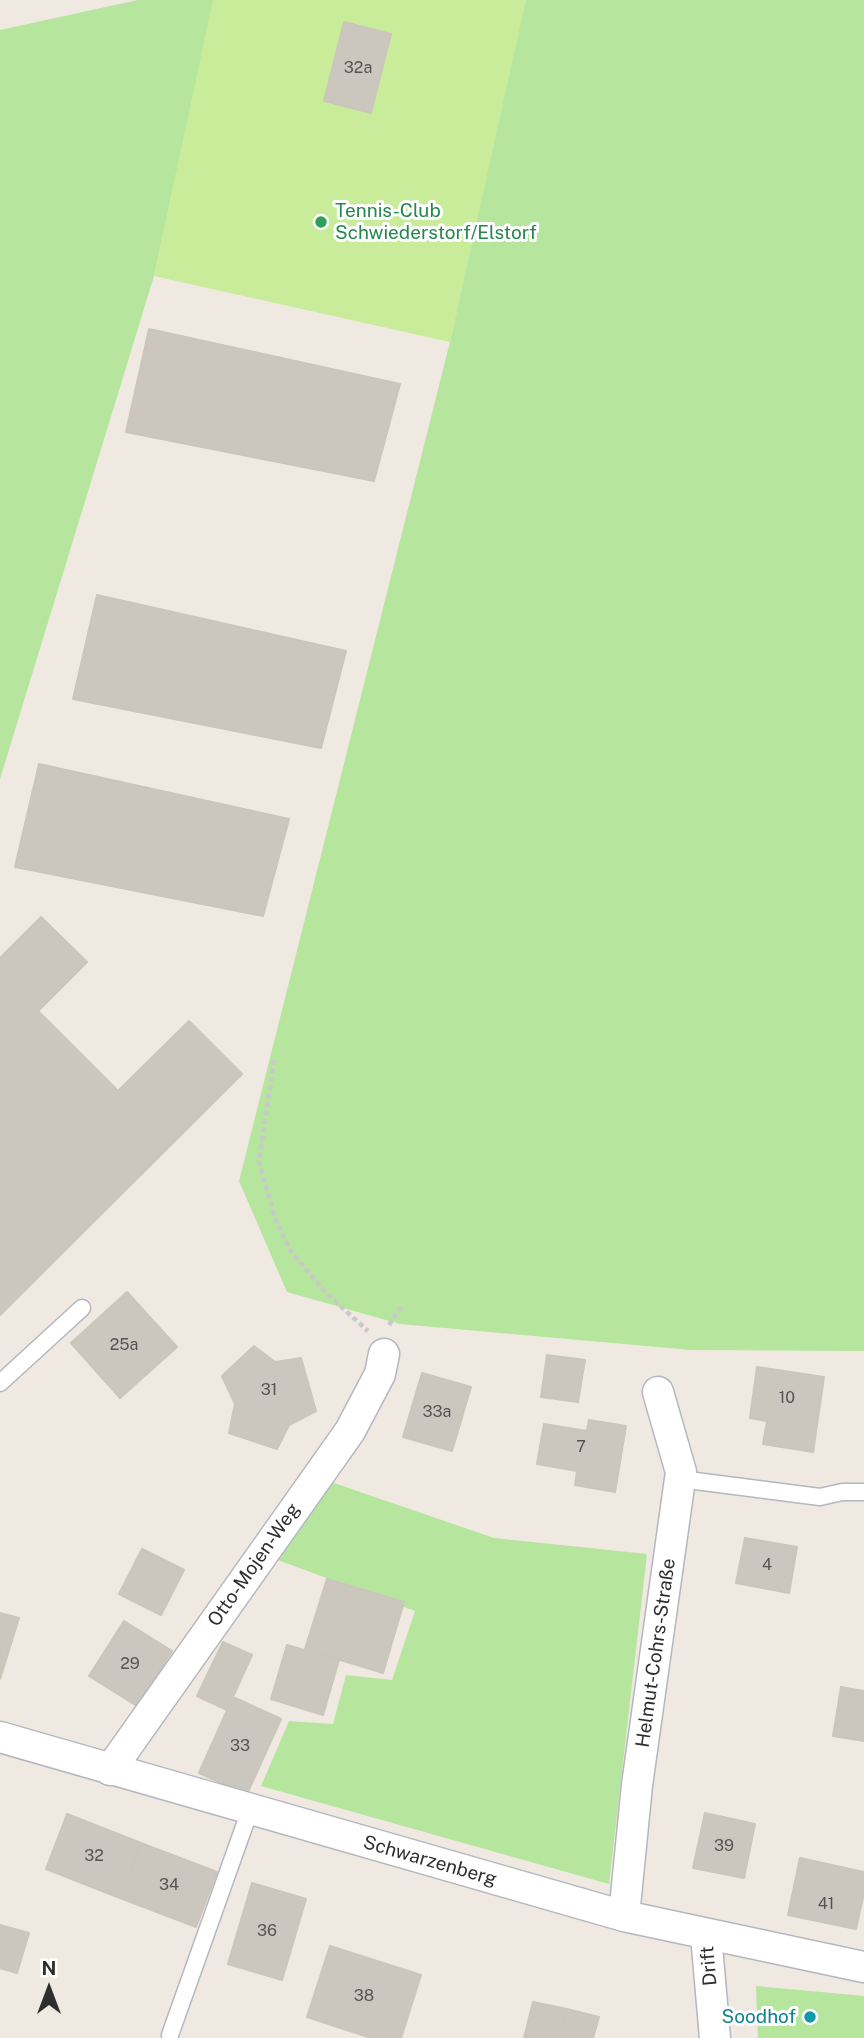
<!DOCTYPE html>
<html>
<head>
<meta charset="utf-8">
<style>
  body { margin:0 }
  #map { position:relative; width:864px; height:2038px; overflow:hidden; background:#efe9e1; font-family:"Public Sans",sans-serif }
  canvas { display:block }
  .north { position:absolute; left:14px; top:1954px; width:70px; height:70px; -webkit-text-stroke:5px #fff; paint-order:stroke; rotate:0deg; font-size:19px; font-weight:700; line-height:28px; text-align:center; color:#2e2e2e }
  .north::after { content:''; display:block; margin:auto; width:24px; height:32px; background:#2e2e2e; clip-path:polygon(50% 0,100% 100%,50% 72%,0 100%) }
</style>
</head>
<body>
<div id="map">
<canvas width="864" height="2038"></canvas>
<div class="north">N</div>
</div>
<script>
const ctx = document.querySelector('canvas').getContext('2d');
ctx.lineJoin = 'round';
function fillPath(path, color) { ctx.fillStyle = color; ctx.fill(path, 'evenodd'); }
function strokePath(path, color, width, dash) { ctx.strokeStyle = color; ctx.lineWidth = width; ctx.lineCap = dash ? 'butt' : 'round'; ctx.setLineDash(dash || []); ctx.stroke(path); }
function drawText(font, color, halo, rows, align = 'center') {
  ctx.font = font + ' "Public Sans",sans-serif'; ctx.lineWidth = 6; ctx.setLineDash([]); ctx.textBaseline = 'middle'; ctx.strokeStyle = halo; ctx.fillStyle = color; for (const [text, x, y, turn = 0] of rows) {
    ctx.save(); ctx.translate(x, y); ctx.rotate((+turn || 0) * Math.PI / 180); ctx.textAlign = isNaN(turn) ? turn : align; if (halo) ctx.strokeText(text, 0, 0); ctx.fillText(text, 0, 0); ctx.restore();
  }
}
fillPath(new Path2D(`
  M138,0H214L154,276L0,779V30Z
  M524,0H864V1351L691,1350L400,1324L287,1292L239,1181L450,342Z
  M331,1482L494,1538L647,1554L609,1884L261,1786L289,1721L333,1724L346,1675L392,1680L415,1611L278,1560Z
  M756,1986L864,1996V2038H758Z`), '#b6e59e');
fillPath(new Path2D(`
  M213,0H526L450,342L154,276Z`), '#c9ec9a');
const building = new Path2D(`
  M344,22L391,34L371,113L324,101Z
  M149,329L400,384L374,481L126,432Z
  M97,595L346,651L321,748L73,699Z
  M39,764L289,819L263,916L15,867Z
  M41,917L87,962L38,1011L118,1091L189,1021L242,1074L0,1315V958Z
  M127,1292L177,1347L120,1398L71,1343Z
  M254,1346L275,1362L301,1358L316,1411L289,1425L277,1449L229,1433L235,1404L222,1376Z
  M547,1355L585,1360L578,1402L541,1397Z
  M757,1367L824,1377L813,1452L763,1444L767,1421L750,1418Z
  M422,1373L471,1387L452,1451L403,1437Z
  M589,1420L626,1426L615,1492L575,1485L577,1471L537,1464L544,1424L587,1431Z
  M745,1538L797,1547L789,1593L736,1583Z
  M142,1549L184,1570L161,1615L119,1594Z
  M327,1579L404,1602L383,1673L305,1649Z
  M0,1613L19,1618L0,1679Z
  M124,1621L172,1651L137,1706L89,1676Z
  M223,1642L252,1655L227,1710L197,1696Z
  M287,1645L339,1660L323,1715L271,1699Z
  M841,1687L864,1691V1741L833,1736Z
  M233,1697L281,1719L247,1794L199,1773Z
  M705,1813L755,1824L744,1878L693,1868Z
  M67,1814L141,1843L120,1898L46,1869Z
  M141,1843L217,1872L196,1927L120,1898Z
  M800,1858L864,1872V1893L856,1929L788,1915Z
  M252,1883L306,1899L282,1980L228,1964Z
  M0,1925L29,1933L17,1973L0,1968Z
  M330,1946L421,1975L401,2038H371L307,2017Z
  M533,2002L567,2009L559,2038H524Z
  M567,2009L599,2017L593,2038H559Z`);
fillPath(building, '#cbc7bf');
strokePath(building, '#cbc5ba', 2);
const lane = new Path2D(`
  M0,1383L82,1308
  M680,1479L820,1497L842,1492H864
  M170,2035L250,1810`);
const street = new Path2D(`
  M0,1737L624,1916L864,1967
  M110,1770L350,1431L380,1374L384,1354
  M624,1916L637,1785L681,1472L658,1392
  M706,1935L715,2038`);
strokePath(lane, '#b4b7c1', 19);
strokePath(street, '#b4b7c1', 33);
strokePath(new Path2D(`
  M274,1060L259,1162L275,1218L290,1250L326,1293L368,1331
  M389,1325L403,1304`), '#c9c9c9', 4.5, [5, 3.5]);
strokePath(lane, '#fff', 16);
strokePath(street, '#fff', 30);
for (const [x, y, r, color] of [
  [321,222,7,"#2e9e5b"],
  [810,2017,7,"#0f9aa8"]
]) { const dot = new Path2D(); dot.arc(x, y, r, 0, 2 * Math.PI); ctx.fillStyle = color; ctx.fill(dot); strokePath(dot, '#fff', 2.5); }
drawText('16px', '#555452', null, [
  ["32a",358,68],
  ["25a",124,1345],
  ["31",269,1390],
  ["10",787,1398],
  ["33a",437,1412],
  ["7",581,1447],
  ["4",767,1565],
  ["29",130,1664],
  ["33",240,1746],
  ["39",724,1846],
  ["32",94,1856],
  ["34",169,1885],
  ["41",826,1904],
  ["36",267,1931],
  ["38",364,1996]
]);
drawText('19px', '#27864d', '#fff', [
  ["Tennis-Club",335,211],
  ["Schwiederstorf/Elstorf",335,233]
], 'left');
drawText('19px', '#2e2e2e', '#fff', [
  ["Otto-Mojen-Weg",254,1565,-55],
  ["Helmut-Cohrs-Straße",656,1653,-82],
  ["Schwarzenberg",430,1861,16],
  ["Drift",709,1966,-95]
]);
drawText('19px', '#0d838f', '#fff', [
  ["Soodhof",796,2017]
], 'right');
</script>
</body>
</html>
